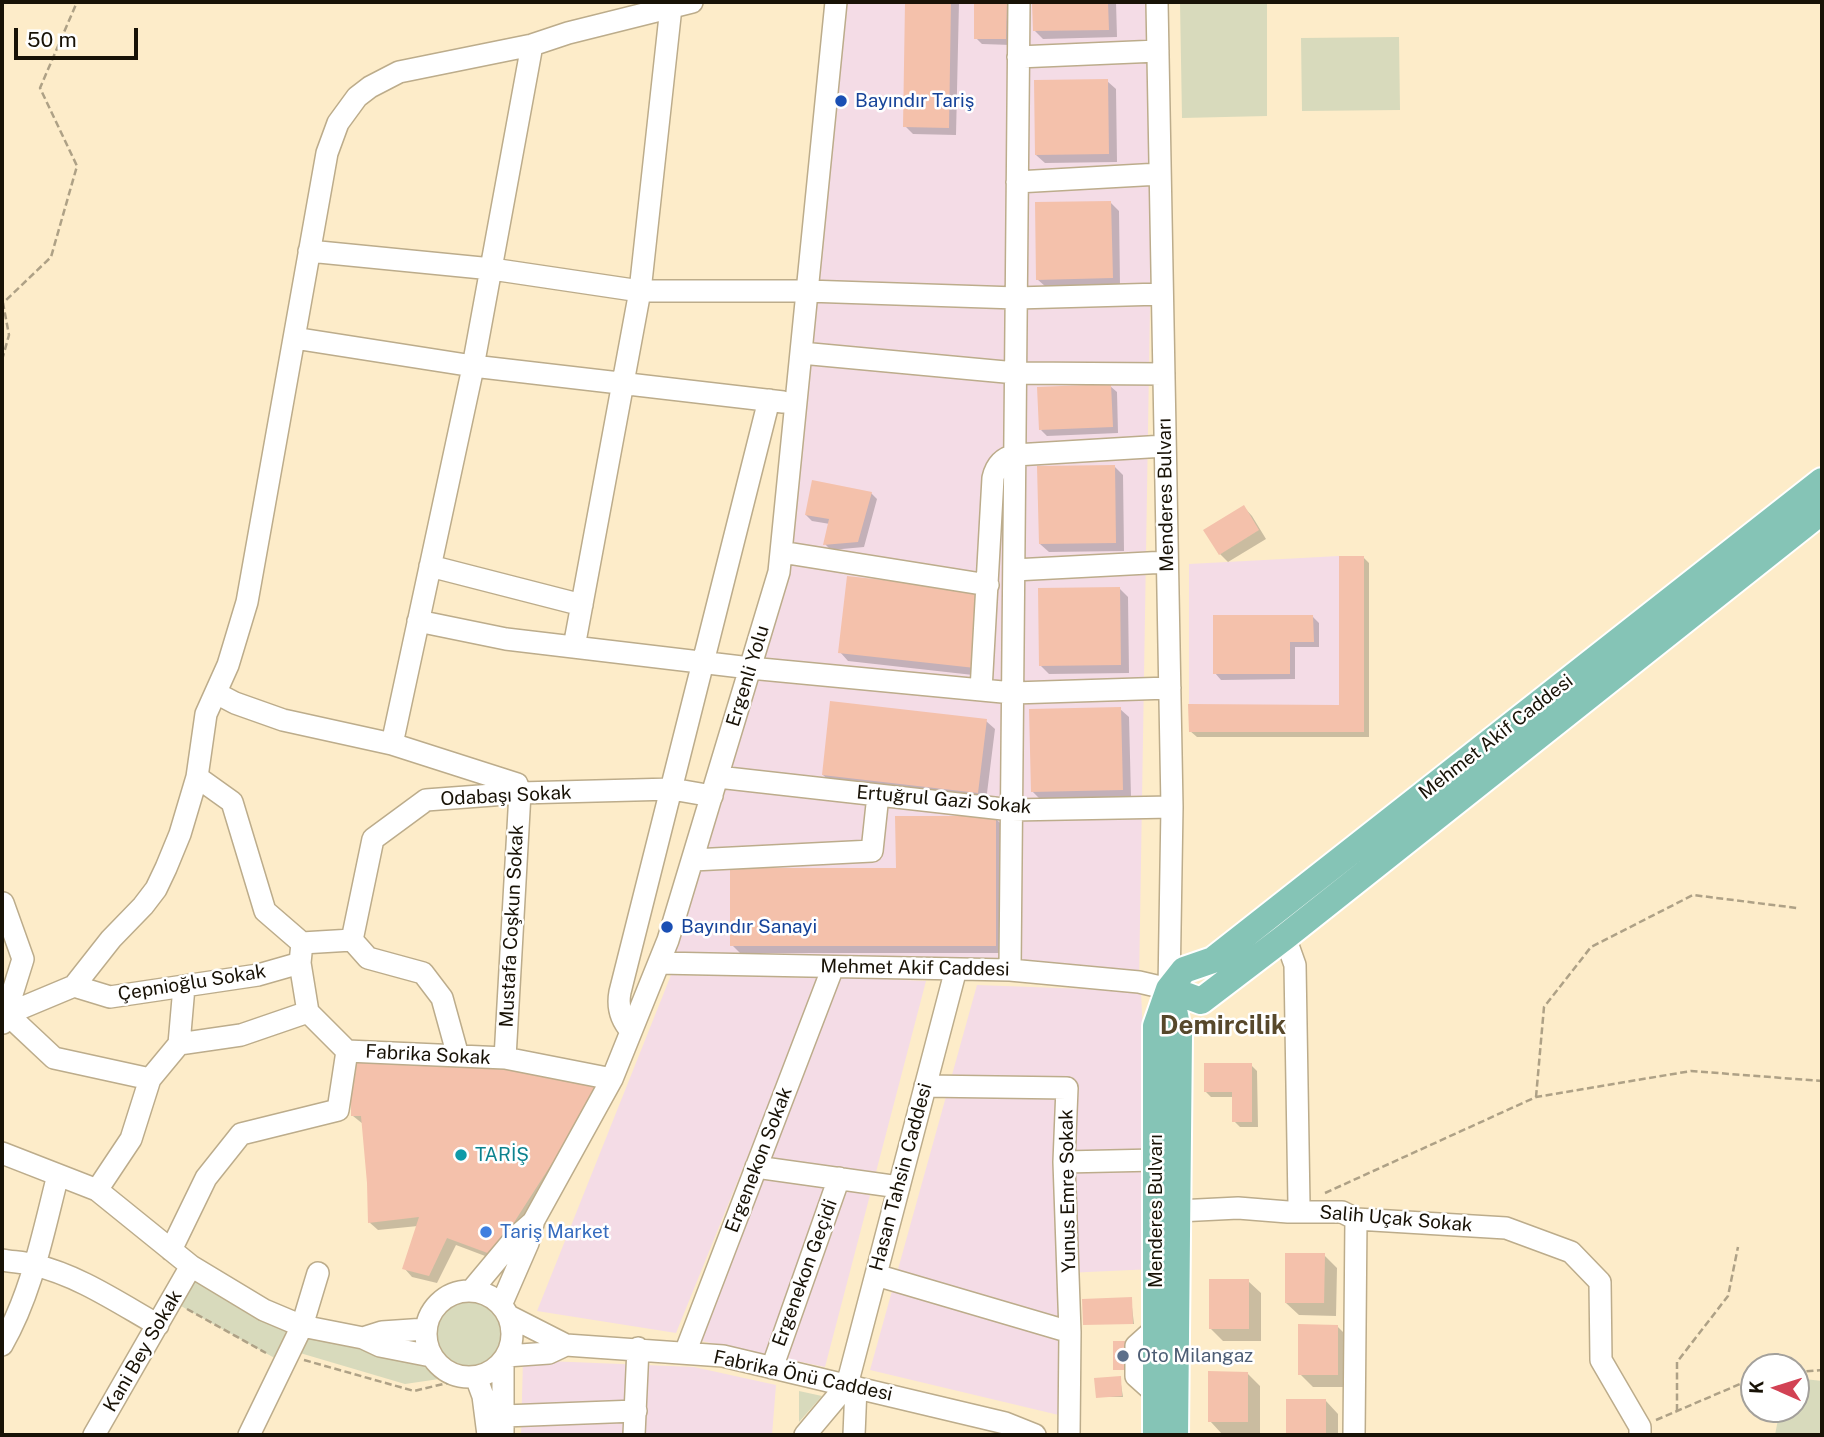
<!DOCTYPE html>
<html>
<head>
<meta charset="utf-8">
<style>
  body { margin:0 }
  #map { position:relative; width:1824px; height:1437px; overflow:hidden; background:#fdecc9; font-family:"Public Sans",sans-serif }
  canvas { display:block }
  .frame { position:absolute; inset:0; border:4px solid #181206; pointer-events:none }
  .north { position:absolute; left:1740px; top:1353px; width:70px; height:70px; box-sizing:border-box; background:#fff; border:2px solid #a3a09b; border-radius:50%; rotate:273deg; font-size:19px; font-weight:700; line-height:28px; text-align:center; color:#181206 }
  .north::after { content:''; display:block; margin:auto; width:24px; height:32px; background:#d24254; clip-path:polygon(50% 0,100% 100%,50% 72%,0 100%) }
  .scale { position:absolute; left:14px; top:28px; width:124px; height:32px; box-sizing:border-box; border:4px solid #181206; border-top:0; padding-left:9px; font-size:21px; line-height:24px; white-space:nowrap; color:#181206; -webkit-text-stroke:5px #fff; paint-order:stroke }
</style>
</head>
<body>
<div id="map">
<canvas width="1824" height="1437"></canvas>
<div class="frame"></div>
<div class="north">K</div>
<div class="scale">50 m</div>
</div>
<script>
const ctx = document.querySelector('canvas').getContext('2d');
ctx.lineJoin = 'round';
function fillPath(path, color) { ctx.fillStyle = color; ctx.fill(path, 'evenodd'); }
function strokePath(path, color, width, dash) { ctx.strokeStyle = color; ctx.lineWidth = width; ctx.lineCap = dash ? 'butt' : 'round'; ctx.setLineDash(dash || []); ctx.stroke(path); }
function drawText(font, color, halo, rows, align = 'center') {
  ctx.font = font + ' "Public Sans",sans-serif'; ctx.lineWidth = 5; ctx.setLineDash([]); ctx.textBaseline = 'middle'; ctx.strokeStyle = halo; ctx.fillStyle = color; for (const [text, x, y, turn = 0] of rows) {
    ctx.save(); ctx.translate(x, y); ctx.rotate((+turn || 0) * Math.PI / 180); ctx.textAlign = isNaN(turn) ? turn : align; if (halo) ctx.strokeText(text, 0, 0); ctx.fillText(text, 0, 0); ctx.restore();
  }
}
fillPath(new Path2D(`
  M835,2H1155L1139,982L659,963L779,572Z
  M1339,556H1364V732H1189V564Z
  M671,975L820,978L676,1333L537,1311Z
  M840,977L926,981L825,1367L701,1341Z
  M977,985L1141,991L1153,1269L1066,1273L1067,1417L870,1370Z
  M523,1360L694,1367L776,1385L772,1435H521Z`), '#f4dce6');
fillPath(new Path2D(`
  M1180,2H1267V116L1182,118Z
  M1399,37L1400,110L1302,111L1301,38Z
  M195,1280L295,1333L280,1361L181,1306Z
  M435 1334a33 33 0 1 1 66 0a33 33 0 1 1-66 0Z
  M309,1334L411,1354L446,1378L405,1384L300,1353Z
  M1796,1378L1822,1381V1435H1775L1780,1409H1796Z
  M799,1391L822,1396L799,1422Z`), '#d8dabc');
fillPath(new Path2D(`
  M907,2H959L956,135L913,134L905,126Z
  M976,2H1012L1011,45L982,44L976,38Z
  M1034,2H1116L1117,37L1043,39L1035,31Z
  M1107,81L1116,89L1117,162L1045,163L1036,155Z
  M1110,202L1119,211L1120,286L1046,287L1037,279Z
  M1110,386L1117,392L1118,433L1047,436L1041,430Z
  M1114,466L1123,475L1124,551L1049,552L1040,544Z
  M871,493L877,499L864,547L831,550L825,544L830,524L812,521L806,515Z
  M1244,507L1252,516L1266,539L1228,562L1220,554Z
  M1363,557L1369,563V737H1197L1190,731L1341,707Z
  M1120,589L1128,597L1129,673L1049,674L1041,666Z
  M982,593V676L848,661L840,652Z
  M1313,617L1319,623V647H1295V679L1221,680L1215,673Z
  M1120,709L1129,717L1131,797L1041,800L1032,791Z
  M986,721L995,729L986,801L832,783L823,775Z
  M995,818L1003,826V953H740L732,945L897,869Z
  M1251,1065L1257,1071L1258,1127H1240L1234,1121V1097H1211L1205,1091Z
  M596,1085L604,1094L501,1262L456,1245L437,1283L412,1277L404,1268L418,1226L378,1230L369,1222V1183L363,1124L353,1116Z
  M1324,1255L1337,1268L1336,1316L1299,1315L1286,1303Z
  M1248,1281L1261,1293V1341H1223L1211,1329Z
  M1131,1299L1134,1324H1084Z
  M1337,1326L1350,1339V1387H1313L1300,1374Z
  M1247,1373L1260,1386V1434H1222L1210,1421Z
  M1120,1378L1123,1397H1098Z
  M1288,1401H1326L1338,1414V1435H1288Z`), '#0003');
fillPath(new Path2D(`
  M905,2H951L949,128L903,127Z
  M974,2H1007L1006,39H974Z
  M1032,2H1108L1109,30L1033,31Z
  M1108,79L1109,154L1035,155L1034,80Z
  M1111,201L1113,278L1036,280L1035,202Z
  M1111,384L1113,427L1039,430L1037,387Z
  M1115,465L1116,543L1039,544L1037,466Z
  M812,480L872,492L858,542L823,545L829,519L805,515Z
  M1244,505L1259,530L1219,555L1203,530Z
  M1339,556H1364V732H1189L1188,704L1339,705Z
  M847,576L983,591L975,668L838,653Z
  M1120,587L1121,665L1039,666L1038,588Z
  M1213,615H1313L1314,642H1290V674H1213Z
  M830,701L987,719L978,793L822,775Z
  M1121,707L1123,790L1031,792L1029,709Z
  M895,816H996V946H730V868H896Z
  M351,1056L479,1062L596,1084L576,1126L493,1255L447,1238L429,1276L402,1269L419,1217L368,1223L367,1183L361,1116H351Z
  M1204,1063H1252V1122H1232V1092H1204Z
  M1285,1253H1325L1324,1303H1285Z
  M1209,1279H1249V1329H1209Z
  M1132,1297L1133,1324L1083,1325L1082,1299Z
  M1298,1324L1338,1325V1375H1298Z
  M1113,1341H1128V1370H1113Z
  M1208,1371L1248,1372V1422H1208Z
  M1121,1376L1122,1396L1096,1398L1094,1378Z
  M1286,1399H1326V1435H1286Z`), '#f4c1ab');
const minor = new Path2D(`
  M1018,57L1158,51
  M1017,182L1160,174
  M309,251L492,269L640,291H807L1016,298L1162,294
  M294,338L473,366L783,402
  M801,353L1016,373L1164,374
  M781,552L988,585
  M430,566L582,605
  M1014,570L1167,562
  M418,621L506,639L750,668L1013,693L1170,688
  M574,647L640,291L671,7
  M981,690L993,478C996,465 1002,458 1015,455L1165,446
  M216,693L235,703L283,720L392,744L517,784L520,793L505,1058
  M392,744L472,372L532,45
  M197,777L232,802L265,911L302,943L300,963L308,1012L347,1051L505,1058L612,1079
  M718,777L1012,810L1172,807
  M693,860L872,851L878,795
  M3,903L23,959L3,1023
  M1285,937L1295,965L1299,1205
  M352,940L373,839L426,800L520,793L672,789L712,796
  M302,943L352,940L368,958L423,973L442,998L458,1056
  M659,963L1010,970L1139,982L1169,989L1172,807L1157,2
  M1010,970L1019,2
  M74,986L111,939L143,906L156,889L166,868L180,834L197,777L206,714L228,665L247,602L327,153L338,123L357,97L370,87L399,72L532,45L568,33L692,2
  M2,1014H7L54,1058L150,1079
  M7,1014L74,986L110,997L258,975L300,963
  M631,1031C621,1020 617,1008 620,992L769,400
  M179,1044L241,1035L308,1012
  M925,1086L1067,1088L1064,1162L1070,1332L1069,1435
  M2,1153L97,1190L191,1266L264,1310L302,1326L363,1338L380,1346L431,1356
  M1064,1162L1156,1160
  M756,1167L899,1187
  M97,1190L131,1139L150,1079L179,1044L184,987
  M1178,1211L1238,1208L1288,1212H1342L1356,1219L1506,1228L1571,1252L1600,1282L1601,1360L1640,1427V1435
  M171,1250L206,1178L241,1134L338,1110L347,1051
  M2,1260C12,1262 24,1262 34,1265C78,1275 119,1303 158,1325
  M876,1275L1070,1332
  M426 1334a43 43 0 1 1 86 0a43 43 0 1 1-86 0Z
  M471,1291L517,1236L533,1222L612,1079L668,940L779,572L836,2
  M501,1305L528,1243L533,1224
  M509,1316L566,1345L723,1356L1005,1423L1035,1435
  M363,1338L382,1332L426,1329
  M2,1345C32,1293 43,1233 58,1175
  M685,1353L833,967
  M506,1356L549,1353L566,1345
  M772,1368L839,1178
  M476,1377L483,1396L488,1435
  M1155,1393L1136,1376V1346L1156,1328
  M504,1416L636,1411
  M94,1435L191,1266
  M249,1435L302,1326L318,1273
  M503,1435V1362
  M634,1435L638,1348
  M805,1435L847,1385L956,969
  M854,1435L856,1387
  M1354,1435L1356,1219`);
const major = new Path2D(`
  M1169,989L1201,1001L1285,937L1822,511
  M1170,990L1179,1035L1175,1435
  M1156,1435V1026L1169,989L1184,970L1213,960L1822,481`);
strokePath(minor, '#bcac8b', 24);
strokePath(major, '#fff', 30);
strokePath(new Path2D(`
  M2,360L9,335L3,303L51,257L77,166L40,88L77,2
  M1536,1097L1544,1007L1591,947L1693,895L1797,908
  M1325,1193L1536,1097L1691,1071L1822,1081
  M187,1309L266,1353
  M304,1360L414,1391L460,1380
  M1796,1372L1822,1370
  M1677,1411V1362L1728,1296L1738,1247
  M1656,1420L1754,1378`), '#aea186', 2.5, [7, 3.5]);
strokePath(minor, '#fff', 21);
strokePath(major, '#85c4b6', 26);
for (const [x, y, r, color] of [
  [841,101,7,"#1a4fb4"],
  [667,927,7,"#1a4fb4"],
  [461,1155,7,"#0f9aa8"],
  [486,1232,7,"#3f7fe0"],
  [1123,1356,7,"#5c6f8a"]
]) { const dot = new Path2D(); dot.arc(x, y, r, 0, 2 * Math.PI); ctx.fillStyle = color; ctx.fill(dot); strokePath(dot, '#fff', 2.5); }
drawText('19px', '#164399', '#fff', [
  ["Bayındır Tariş",855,101],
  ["Bayındır Sanayi",681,927]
], 'left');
drawText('19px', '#181206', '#fff', [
  ["Menderes Bulvarı",1166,495,-91],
  ["Ergenli Yolu",748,676,-73],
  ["Mehmet Akif Caddesi",1496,737,-38],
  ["Odabaşı Sokak",506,796,-3],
  ["Ertuğrul Gazi Sokak",944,800,5],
  ["Mustafa Coşkun Sokak",512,926,-87],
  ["Mehmet Akif Caddesi",915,968,1],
  ["Çepnioğlu Sokak",192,983,-9],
  ["Fabrika Sokak",428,1055,3],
  ["Ergenekon Sokak",759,1160,-69],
  ["Hasan Tahsin Caddesi",901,1177,-75],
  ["Yunus Emre Sokak",1068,1191,-91],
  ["Menderes Bulvarı",1156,1211,-90],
  ["Salih Uçak Sokak",1396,1219,5],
  ["Ergenekon Geçidi",805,1273,-70],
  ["Kani Bey Sokak",143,1351,-60],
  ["Fabrika Önü Caddesi",803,1376,12]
]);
drawText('19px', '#0d838f', '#fff', [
  ["TARİŞ",475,1155]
], 'left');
drawText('19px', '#366cbe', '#fff', [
  ["Tariş Market",500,1232]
], 'left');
drawText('19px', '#4e5e75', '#fff', [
  ["Oto Milangaz",1137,1356]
], 'left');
drawText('bold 26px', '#57482b', '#fff', [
  ["Demircilik",1223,1026]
]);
</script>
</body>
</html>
